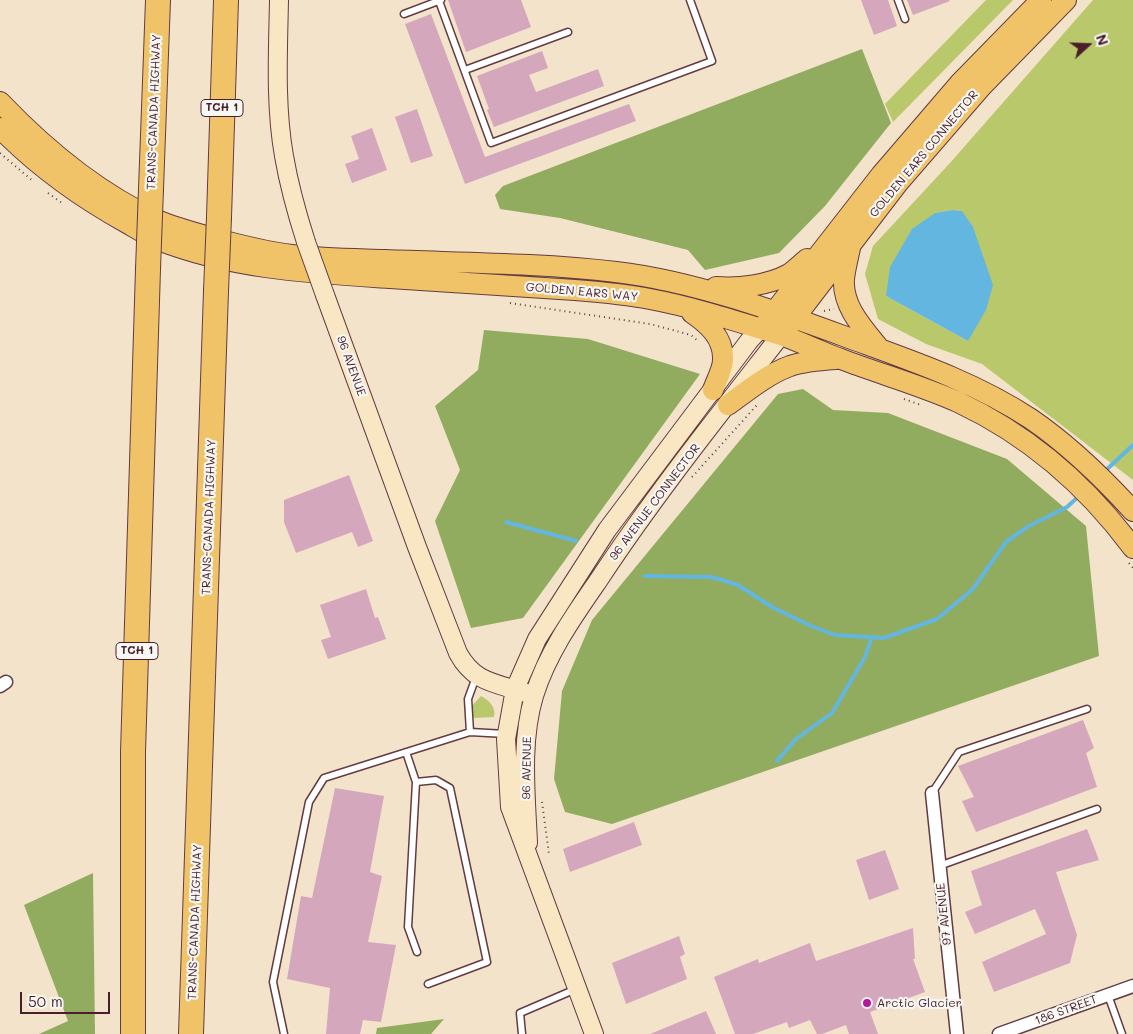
<!DOCTYPE html>
<html>
<head>
<meta charset="utf-8">
<style>
  body { margin:0 }
  #map { position:relative; width:1133px; height:1034px; overflow:hidden; background:#f3e3cb; font-family:Mali,sans-serif }
  canvas { display:block }
  .north { position:absolute; left:1063px; top:20px; width:50px; height:50px; -webkit-text-stroke:4px #f6f6f2; paint-order:stroke; rotate:70deg; font-size:14px; font-weight:700; line-height:20px; text-align:center; color:#4a1f2b }
  .north::after { content:''; display:block; margin:auto; width:18px; height:22px; background:#4a1f2b; clip-path:polygon(50% 0,100% 100%,50% 72%,0 100%) }
  .scale { position:absolute; left:20px; top:992px; width:90px; height:22px; box-sizing:border-box; border:2px solid #4a1f2b; border-top:0; padding-left:6px; font-size:15px; line-height:18px; white-space:nowrap; color:#4a1f2b; -webkit-text-stroke:4px #f6f6f2; paint-order:stroke }
</style>
</head>
<body>
<div id="map">
<canvas width="1133" height="1034"></canvas>
<div class="north">N</div>
<div class="scale">50 m</div>
</div>
<script>
const ctx = document.querySelector('canvas').getContext('2d');
ctx.lineJoin = 'round';
function fillPath(path, color) { ctx.fillStyle = color; ctx.fill(path, 'evenodd'); }
function strokePath(path, color, width, dash) { ctx.strokeStyle = color; ctx.lineWidth = width; ctx.lineCap = dash ? 'butt' : 'round'; ctx.setLineDash(dash || []); ctx.stroke(path); }
function drawText(font, color, halo, rows, align = 'center') {
  ctx.font = font + ' Mali,sans-serif'; ctx.lineWidth = 4.5; ctx.setLineDash([]); ctx.textBaseline = 'middle'; ctx.strokeStyle = halo; ctx.fillStyle = color; for (const [text, x, y, turn = 0] of rows) {
    ctx.save(); ctx.translate(x, y); ctx.rotate((+turn || 0) * Math.PI / 180); ctx.textAlign = isNaN(turn) ? turn : align; if (halo) ctx.strokeText(text, 0, 0); ctx.fillText(text, 0, 0); ctx.restore();
  }
}
fillPath(new Path2D(`
  M986,0H1013L893,122L885,104Z
  M1093,0H1133V480L982,364L926,344L878,319L865,274L873,246L950,163ZM952,210L962,211L968,341L886,296L935,213Z
  M481,696C490,701 496,707 494,717L474,718L470,708Z`), '#b8c86b');
fillPath(new Path2D(`
  M862,49L891,123L825,206L779,253L705,270L688,250L560,218L500,209L495,195L503,186Z
  M484,330L588,339L700,374L523,618L471,628L435,521L460,470L435,406L478,370Z
  M803,389L833,410L888,413L1007,459L1086,526L1099,656L612,824L565,812L554,779L562,691L592,620L778,394Z
  M93,873L95,1034H39L68,1021L24,905Z
  M444,1019L431,1034H376L377,1028Z`), '#92ac5f');
fillPath(new Path2D(`
  M952,210L962,211L973,227L993,285L986,310L968,341L886,296L890,267L912,229L935,213Z`), '#63b6df');
strokePath(new Path2D(`
  M1104,472L1133,445
  M506,522L576,541
  M645,576L712,577L738,585L772,607L811,626L835,635L884,638L937,619L973,589L1006,542L1027,527L1067,507L1079,496
  M777,761L796,739L832,713L865,657L872,637`), '#63b6df', 4);
fillPath(new Path2D(`
  M448,0H521L531,27L466,52Z
  M861,0H888L897,26L874,35Z
  M907,0H949L950,1L913,15Z
  M431,14L485,157L629,104L636,121L465,184L405,24Z
  M542,51L548,68L529,75L536,92L598,69L604,86L494,127L487,110L489,109L477,76Z
  M417,109L433,156L411,163L395,117Z
  M372,128L387,170L352,183L345,164L359,159L351,136Z
  M349,475L373,541L358,547L352,532L296,553L284,522V500Z
  M366,589L375,618L378,617L386,639L328,659L321,640L331,637L320,605Z
  M1083,720L1094,748L1086,753L1097,787L976,832L962,801L974,797L958,766Z
  M335,788L384,796L370,872L382,876L368,942L396,945L381,1022L363,1020L360,1034H326L330,988L287,979L301,896L312,898Z
  M634,822L642,845L570,872L563,849Z
  M1087,829L1099,860L1056,872L1077,935L1070,963L994,992L982,962L1046,934L1035,909L975,934L965,912L982,905L971,871Z
  M885,850L899,889L869,900L856,860Z
  M913,928L915,959H913L925,992L870,1012L878,1034H849L846,1025L822,1034H817L810,1020L789,1028L787,1022L753,1034H735L714,977L758,959L759,963L810,943L816,961Z
  M679,936L685,954L680,957L687,979L626,1004L612,963Z
  M706,1011L716,1034H650Z`), '#d5a7bd');
const lane = new Path2D(`
  M898,0L905,19
  M439,1L491,143L712,61L690,0
  M404,14L441,0
  M465,70L568,32
  M470,732L468,699L476,677
  M406,752L416,782L408,927L417,952
  M416,782L436,780L450,788L487,962L428,984
  M932,793L959,752L1087,709
  M939,866L1097,809
  M1108,995L1122,1034
  M284,1034L273,982L309,802L324,778L470,732L506,734
  M522,1034L520,1013L576,989`);
const street = new Path2D(`
  M0,686L6,682
  M932,793L957,1034
  M999,1034L1133,986`);
const secondary = new Path2D(`
  M279,0C278,52 275,105 284,156C289,185 297,214 306,242
  M325,295L417,547L458,653C474,683 496,683 526,693
  M528,843C526,795 520,743 534,696C547,654 573,617 598,581C654,496 718,416 781,335
  M594,1034L510,807L506,739L515,689L537,639L607,530L749,341L760,329`);
const primary = new Path2D(`
  M0,102C45,149 99,194 159,221C176,228 195,233 213,238C239,245 265,252 292,255C323,259 354,259 385,260C462,263 540,263 616,272C693,281 776,311 849,338C912,361 975,382 1031,419C1069,445 1102,477 1133,511
  M0,128C37,166 80,197 127,223C136,228 146,235 156,239C231,269 311,273 390,278C452,282 513,286 575,290C600,292 625,294 650,299C693,307 739,322 781,335C801,342 821,352 841,359C880,374 920,385 958,402C1028,435 1087,486 1133,548
  M850,248C848,258 845,269 844,279C842,306 863,328 879,348
  M716,287C739,289 769,285 789,274C795,270 801,264 807,259
  M692,313C708,324 724,338 723,360C723,369 716,381 713,390
  M768,320L881,175L960,83L1041,0
  M787,328L898,183L982,86L1066,0
  M728,405C747,391 768,374 790,366C805,361 821,360 836,359`);
const highway = new Path2D(`
  M151,189L158,0
  M219,217L226,0
  M133,1034V752L148,269
  M191,1034L216,291`);
strokePath(lane, '#633c43', 9);
strokePath(street, '#633c43', 15);
strokePath(secondary, '#633c43', 20);
strokePath(primary, '#633c43', 22);
strokePath(highway, '#633c43', 26);
strokePath(new Path2D(`
  M0,153L34,182
  M48,193L62,203
  M510,303L650,324L691,335L699,342
  M824,311L834,309
  M904,399L921,405
  M692,477L757,405
  M1129,563L1133,568
  M542,802L549,854`), '#633c43', 2, [1, 4]);
strokePath(lane, '#fff', 6);
strokePath(street, '#fff', 12);
strokePath(secondary, '#f9e7c3', 18);
strokePath(primary, '#f0c369', 20);
strokePath(highway, '#f0c369', 24);
const secondaryBridge = new Path2D(`
  M306,242L325,295`);
const highwayBridge = new Path2D(`
  M148,269L151,189
  M216,291L219,217`);
strokePath(secondaryBridge, '#633c43', 20, []);
strokePath(highwayBridge, '#633c43', 26, []);
strokePath(secondaryBridge, '#f9e7c3', 18);
strokePath(highwayBridge, '#f0c369', 24);
for (const [x, y, r, color] of [
  [867,1003,5,"#b5179e"]
]) { const dot = new Path2D(); dot.arc(x, y, r, 0, 2 * Math.PI); ctx.fillStyle = color; ctx.fill(dot); strokePath(dot, '#f6f6f2', 2); }
for (const [x, y, w] of [
  [222,108,42],
  [137,651,42]
]) { const box = new Path2D(); box.roundRect(x - w / 2, y - 8.5, w, 17, 4); ctx.fillStyle = '#f6f6f2'; ctx.fill(box); strokePath(box, '#4a1f2b', 1); }
drawText('bold 11px', '#4a1f2b', null, [
  ["TCH 1",222,108],
  ["TCH 1",137,651]
]);
drawText('12px', '#4a1f2b', '#f6f6f2', [
  ["TRANS-CANADA HIGHWAY",154,112,-88],
  ["GOLDEN EARS CONNECTOR",924,154,-50],
  ["GOLDEN EARS WAY",582,292,5],
  ["96 AVENUE",351,366,70],
  ["96 AVENUE CONNECTOR",655,502,-53],
  ["TRANS-CANADA HIGHWAY",209,517,-88],
  ["96 AVENUE",527,768,-89],
  ["97 AVENUE",944,914,-96],
  ["TRANS-CANADA HIGHWAY",195,922,-88],
  ["186 STREET",1066,1010,-20]
]);
drawText('12px', '#4a1f2b', '#f6f6f2', [
  ["Arctic Glacier",877,1003]
], 'left');
</script>
</body>
</html>
